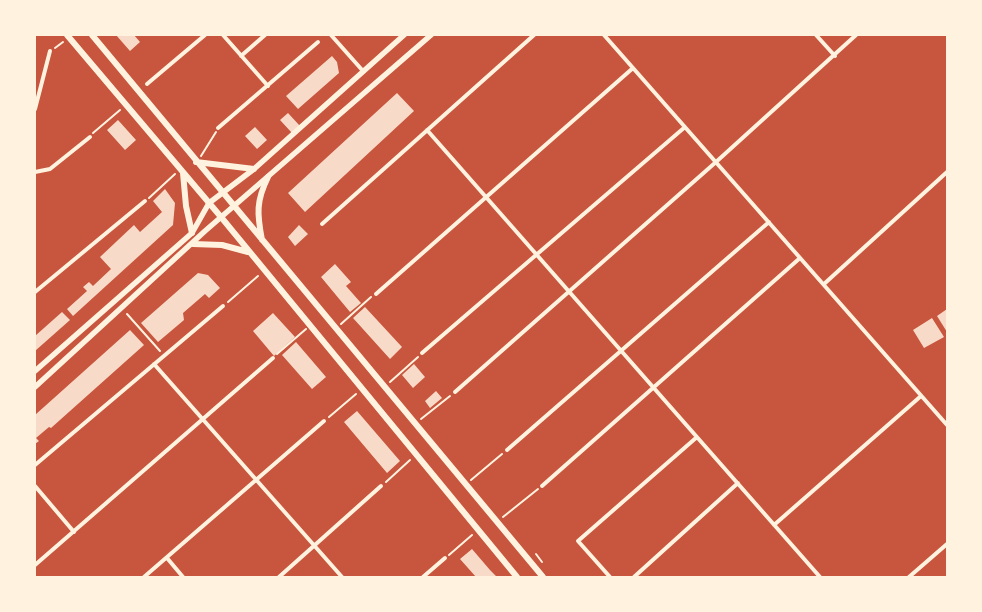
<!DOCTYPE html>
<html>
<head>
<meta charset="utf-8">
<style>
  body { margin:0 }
  #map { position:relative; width:982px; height:612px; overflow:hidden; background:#c8553d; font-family:Quicksand,sans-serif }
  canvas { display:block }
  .frame { position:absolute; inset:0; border:36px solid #fff3e0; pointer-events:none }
</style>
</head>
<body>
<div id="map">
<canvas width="982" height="612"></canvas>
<div class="frame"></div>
</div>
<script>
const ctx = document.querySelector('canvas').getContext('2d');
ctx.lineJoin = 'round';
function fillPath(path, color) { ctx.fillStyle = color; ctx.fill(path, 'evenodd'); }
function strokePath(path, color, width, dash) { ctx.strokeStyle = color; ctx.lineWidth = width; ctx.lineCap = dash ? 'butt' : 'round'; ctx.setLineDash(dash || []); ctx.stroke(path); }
fillPath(new Path2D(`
  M116,35H134L140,42L130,51Z
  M332,56L337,62L339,73L298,109L286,96Z
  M397,93L414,111L305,212L288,193Z
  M288,113L300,126L292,133L280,120Z
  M118,120L136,140L125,150L107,130Z
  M255,127L267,140L257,149L245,136Z
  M165,189L175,203L173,225L73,316L67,309L87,291L83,287L89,282L93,286L111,269L100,257L134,225L140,232L162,212L153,201Z
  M299,225L308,234L295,246L288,237Z
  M335,264L351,282L346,286L361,303L350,312L321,277Z
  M198,273L208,275L220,288L209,298L205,294L183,313L184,320L158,342L141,323Z
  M365,307L402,347L390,359L353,318Z
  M947,309V332L937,316Z
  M62,312L70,320L35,351V336Z
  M273,313L295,337L274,356L253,331Z
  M932,318L944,337L924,348L913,330Z
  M130,330L144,345L51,428L49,427L36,438L39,441L35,444V415Z
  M296,342L326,377L312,389L282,355Z
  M414,364L425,377L413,388L402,375Z
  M436,391L442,398L430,408L425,401Z
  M357,411L400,461L387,473L344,422Z
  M472,549L490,570L497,577H476L460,559Z`), '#f7dbc8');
strokePath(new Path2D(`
  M55,48L63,42
  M93,133L120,110
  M201,156L216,132
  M149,198L175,174
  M228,302L258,276
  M127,314L160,351
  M341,324L371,297
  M277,354L306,329
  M390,382L418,357
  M329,417L356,394
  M421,419L450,396
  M471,480L502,454
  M386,482L410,460
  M503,517L538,489
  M536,554L542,562
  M449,555L472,535`), '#fff3e0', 2);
strokePath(new Path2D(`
  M223,35L268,86
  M331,35L363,71
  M604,35L947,425
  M816,35L835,56
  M241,56L265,35
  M147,84L205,35
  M35,109L50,51
  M218,128L318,42
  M427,130L820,577
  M35,172L50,169L90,137
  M322,224L534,35
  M824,284L947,172
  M35,292L145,201
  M376,294L633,68
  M422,353L685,127
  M154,364L342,577
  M455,392L716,162L856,35
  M507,450L769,222
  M35,465L223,306
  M35,486L74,532
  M542,486L800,258
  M774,525L921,396
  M167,558L183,577
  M35,565L273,358
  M144,577L324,421
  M279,577L381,486
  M423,577L445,558
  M610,577L578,541L697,437
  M634,577L738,483
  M909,577L947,544`), '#fff3e0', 4);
strokePath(new Path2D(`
  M35,371L192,233L209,203L254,169L404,35
  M35,387L205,231L431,35`), '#fff3e0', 5.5);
strokePath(new Path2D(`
  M67,35L221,217L517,577
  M92,35L543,577
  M196,162L254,169
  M183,173L186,206L192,233
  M262,240C257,214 256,201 268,177
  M193,244L222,245L248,252`), '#fff3e0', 6);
</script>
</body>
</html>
